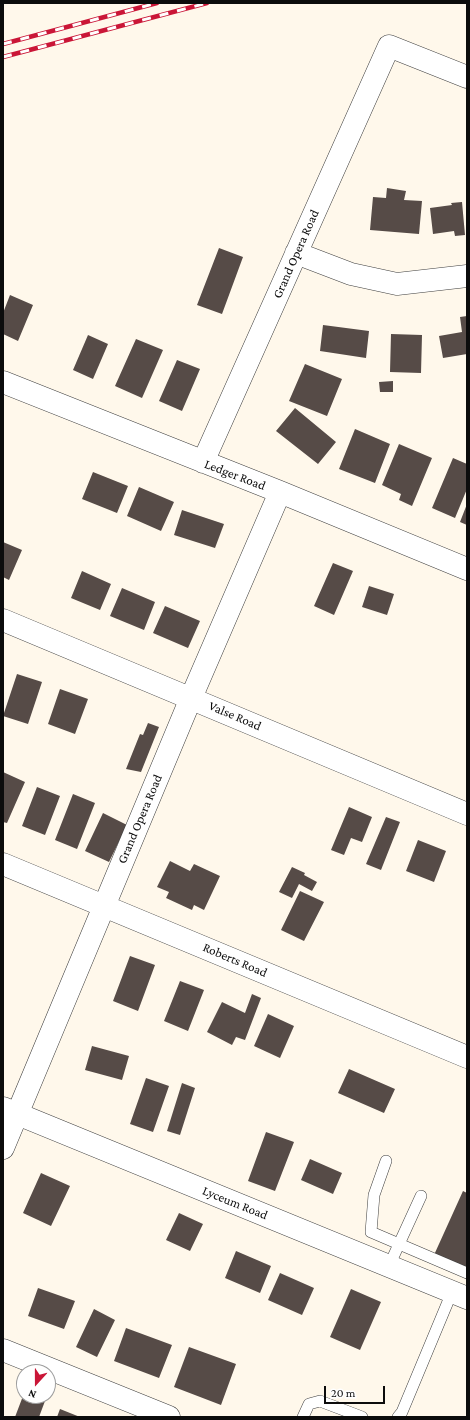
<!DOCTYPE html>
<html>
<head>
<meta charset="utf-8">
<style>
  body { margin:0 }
  #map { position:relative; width:470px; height:1420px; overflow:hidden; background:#fff8eb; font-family:"Crimson Pro",serif }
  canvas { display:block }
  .frame { position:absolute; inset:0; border:4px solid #0c0c0c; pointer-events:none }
  .north { position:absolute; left:16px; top:1364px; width:40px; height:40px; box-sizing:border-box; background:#fff; border:1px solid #9e9e9e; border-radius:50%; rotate:201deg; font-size:11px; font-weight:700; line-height:16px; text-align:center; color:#0c0c0c }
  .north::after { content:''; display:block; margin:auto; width:14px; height:18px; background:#ca1637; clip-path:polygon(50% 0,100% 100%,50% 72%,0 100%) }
  .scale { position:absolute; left:324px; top:1386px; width:61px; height:18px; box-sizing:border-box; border:2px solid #0c0c0c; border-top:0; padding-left:5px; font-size:12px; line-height:14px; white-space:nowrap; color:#0c0c0c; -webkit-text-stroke:3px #fff; paint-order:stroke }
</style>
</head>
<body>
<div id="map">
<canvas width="470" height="1420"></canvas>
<div class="frame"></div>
<div class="north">N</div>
<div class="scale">20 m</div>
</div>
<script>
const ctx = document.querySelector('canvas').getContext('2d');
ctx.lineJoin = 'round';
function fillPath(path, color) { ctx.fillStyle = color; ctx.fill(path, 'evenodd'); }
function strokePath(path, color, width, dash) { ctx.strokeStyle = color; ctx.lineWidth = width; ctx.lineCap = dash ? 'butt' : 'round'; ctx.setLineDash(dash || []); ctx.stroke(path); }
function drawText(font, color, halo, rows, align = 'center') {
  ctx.font = font + ' "Crimson Pro",serif'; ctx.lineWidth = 4; ctx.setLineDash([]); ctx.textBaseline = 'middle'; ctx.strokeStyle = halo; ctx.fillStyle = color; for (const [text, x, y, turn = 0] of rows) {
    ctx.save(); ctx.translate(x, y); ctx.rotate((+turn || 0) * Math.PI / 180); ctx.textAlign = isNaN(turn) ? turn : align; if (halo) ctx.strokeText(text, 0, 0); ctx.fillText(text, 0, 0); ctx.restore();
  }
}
fillPath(new Path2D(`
  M387,188L406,191L404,200L422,201L419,234L370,230L373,197L386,198Z
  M462,202L465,235L455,236L454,231L433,234L430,208L452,205L451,203Z
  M219,248L243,257L222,314L197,305Z
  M10,295L33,305L18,341L3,334V313Z
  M467,316V354L443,358L439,336L462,332L460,317Z
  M323,325L369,331L366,358L320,351Z
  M391,334L422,335L421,373L390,372Z
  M88,335L108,344L93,379L73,370Z
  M136,339L163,350L142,398L115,386Z
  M177,360L200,369L182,411L159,401Z
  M305,364L342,379L327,416L289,401Z
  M393,381V392H380L379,382Z
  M295,408L336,442L318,464L276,431Z
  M355,429L390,444L375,483L339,469Z
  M399,444L432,458L412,506L399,500L401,494L382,485Z
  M453,458L467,464V489L455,518L432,508Z
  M93,472L128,486L117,513L82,499Z
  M139,487L174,502L161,531L127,516Z
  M467,504V525L460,522Z
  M182,510L224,524L215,548L174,535Z
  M3,542L22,550L9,580L3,577Z
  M333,563L353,571L334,615L314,606Z
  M82,571L111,584L100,610L71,598Z
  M369,586L394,594L387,615L362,607Z
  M122,588L155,602L144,630L110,616Z
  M165,606L200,621L188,648L153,633Z
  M17,674L42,682L28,724L3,716Z
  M60,689L88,699L75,734L48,724Z
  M148,723L159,727L141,772L126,769L140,734L143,735Z
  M3,772L25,782L7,823L3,822Z
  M37,787L60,796L45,835L22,826Z
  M73,794L95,803L77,849L55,840Z
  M349,807L372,817L362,842L351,838L344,855L331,850Z
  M103,813L127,825L109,862L85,851Z
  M386,817L400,822L381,870L366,864Z
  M418,840L446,851L434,882L406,871Z
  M170,861L190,871L194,864L220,876L204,910L194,905L192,910L166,898L169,892L157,887Z
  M292,867L305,873L304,875L317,882L312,891L299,884L292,898L279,892Z
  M300,891L324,902L304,941L281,930Z
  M130,956L155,965L138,1011L113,1001Z
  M180,981L204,990L188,1031L164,1021Z
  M252,994L261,998L245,1040L236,1037L232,1045L207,1032L222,1002L245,1013Z
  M268,1014L294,1026L280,1058L254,1046Z
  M92,1046L129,1056L122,1080L85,1070Z
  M349,1069L395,1089L384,1113L338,1093Z
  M146,1078L169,1086L153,1132L130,1124Z
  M182,1083L195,1088L180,1135L167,1131Z
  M266,1132L294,1142L275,1191L248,1181Z
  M310,1159L342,1173L333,1194L301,1180Z
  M41,1173L70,1186L51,1226L23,1213Z
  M463,1191L467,1193V1270L434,1255Z
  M179,1213L203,1224L190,1251L166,1240Z
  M236,1251L271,1266L260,1293L225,1278Z
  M280,1273L314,1288L302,1315L268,1300Z
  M38,1288L75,1301L64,1329L28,1316Z
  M351,1289L381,1302L360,1350L330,1337Z
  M94,1309L115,1320L97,1357L76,1347Z
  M126,1328L172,1345L159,1378L114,1361Z
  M189,1347L236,1364L221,1405L174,1387Z
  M23,1396H32L45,1401L39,1417H15Z
  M60,1409L80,1417H57Z`), '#564b47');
const lane = new Path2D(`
  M386,1161L374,1195L371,1232L467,1273
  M389,1266L421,1196
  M303,1417L309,1404L320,1401L362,1417
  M398,1417L402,1412L452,1292`);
const street = new Path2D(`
  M296,253L351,274L397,284L467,276
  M3,382L280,492L467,569
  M203,462L389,46L467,77
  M3,620L467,814
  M3,864L467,1057
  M3,1108L467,1298
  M3,1148L191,698L280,492
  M3,1350L169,1417`);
strokePath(lane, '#3f3f3f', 12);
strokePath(street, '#3f3f3f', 23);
strokePath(lane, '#fff', 11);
strokePath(street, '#fff', 22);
const rail = new Path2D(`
  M3,44L157,3
  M3,57L207,3`);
strokePath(rail, '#ca1637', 4.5);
strokePath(rail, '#fff', 3, [9]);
drawText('13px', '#0c0c0c', '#fff', [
  ["Grand Opera Road",296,254,-66],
  ["Ledger Road",235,475,21],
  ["Valse Road",235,716,23],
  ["Grand Opera Road",140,819,-67],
  ["Roberts Road",235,960,23],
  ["Lyceum Road",235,1203,22]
]);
</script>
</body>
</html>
